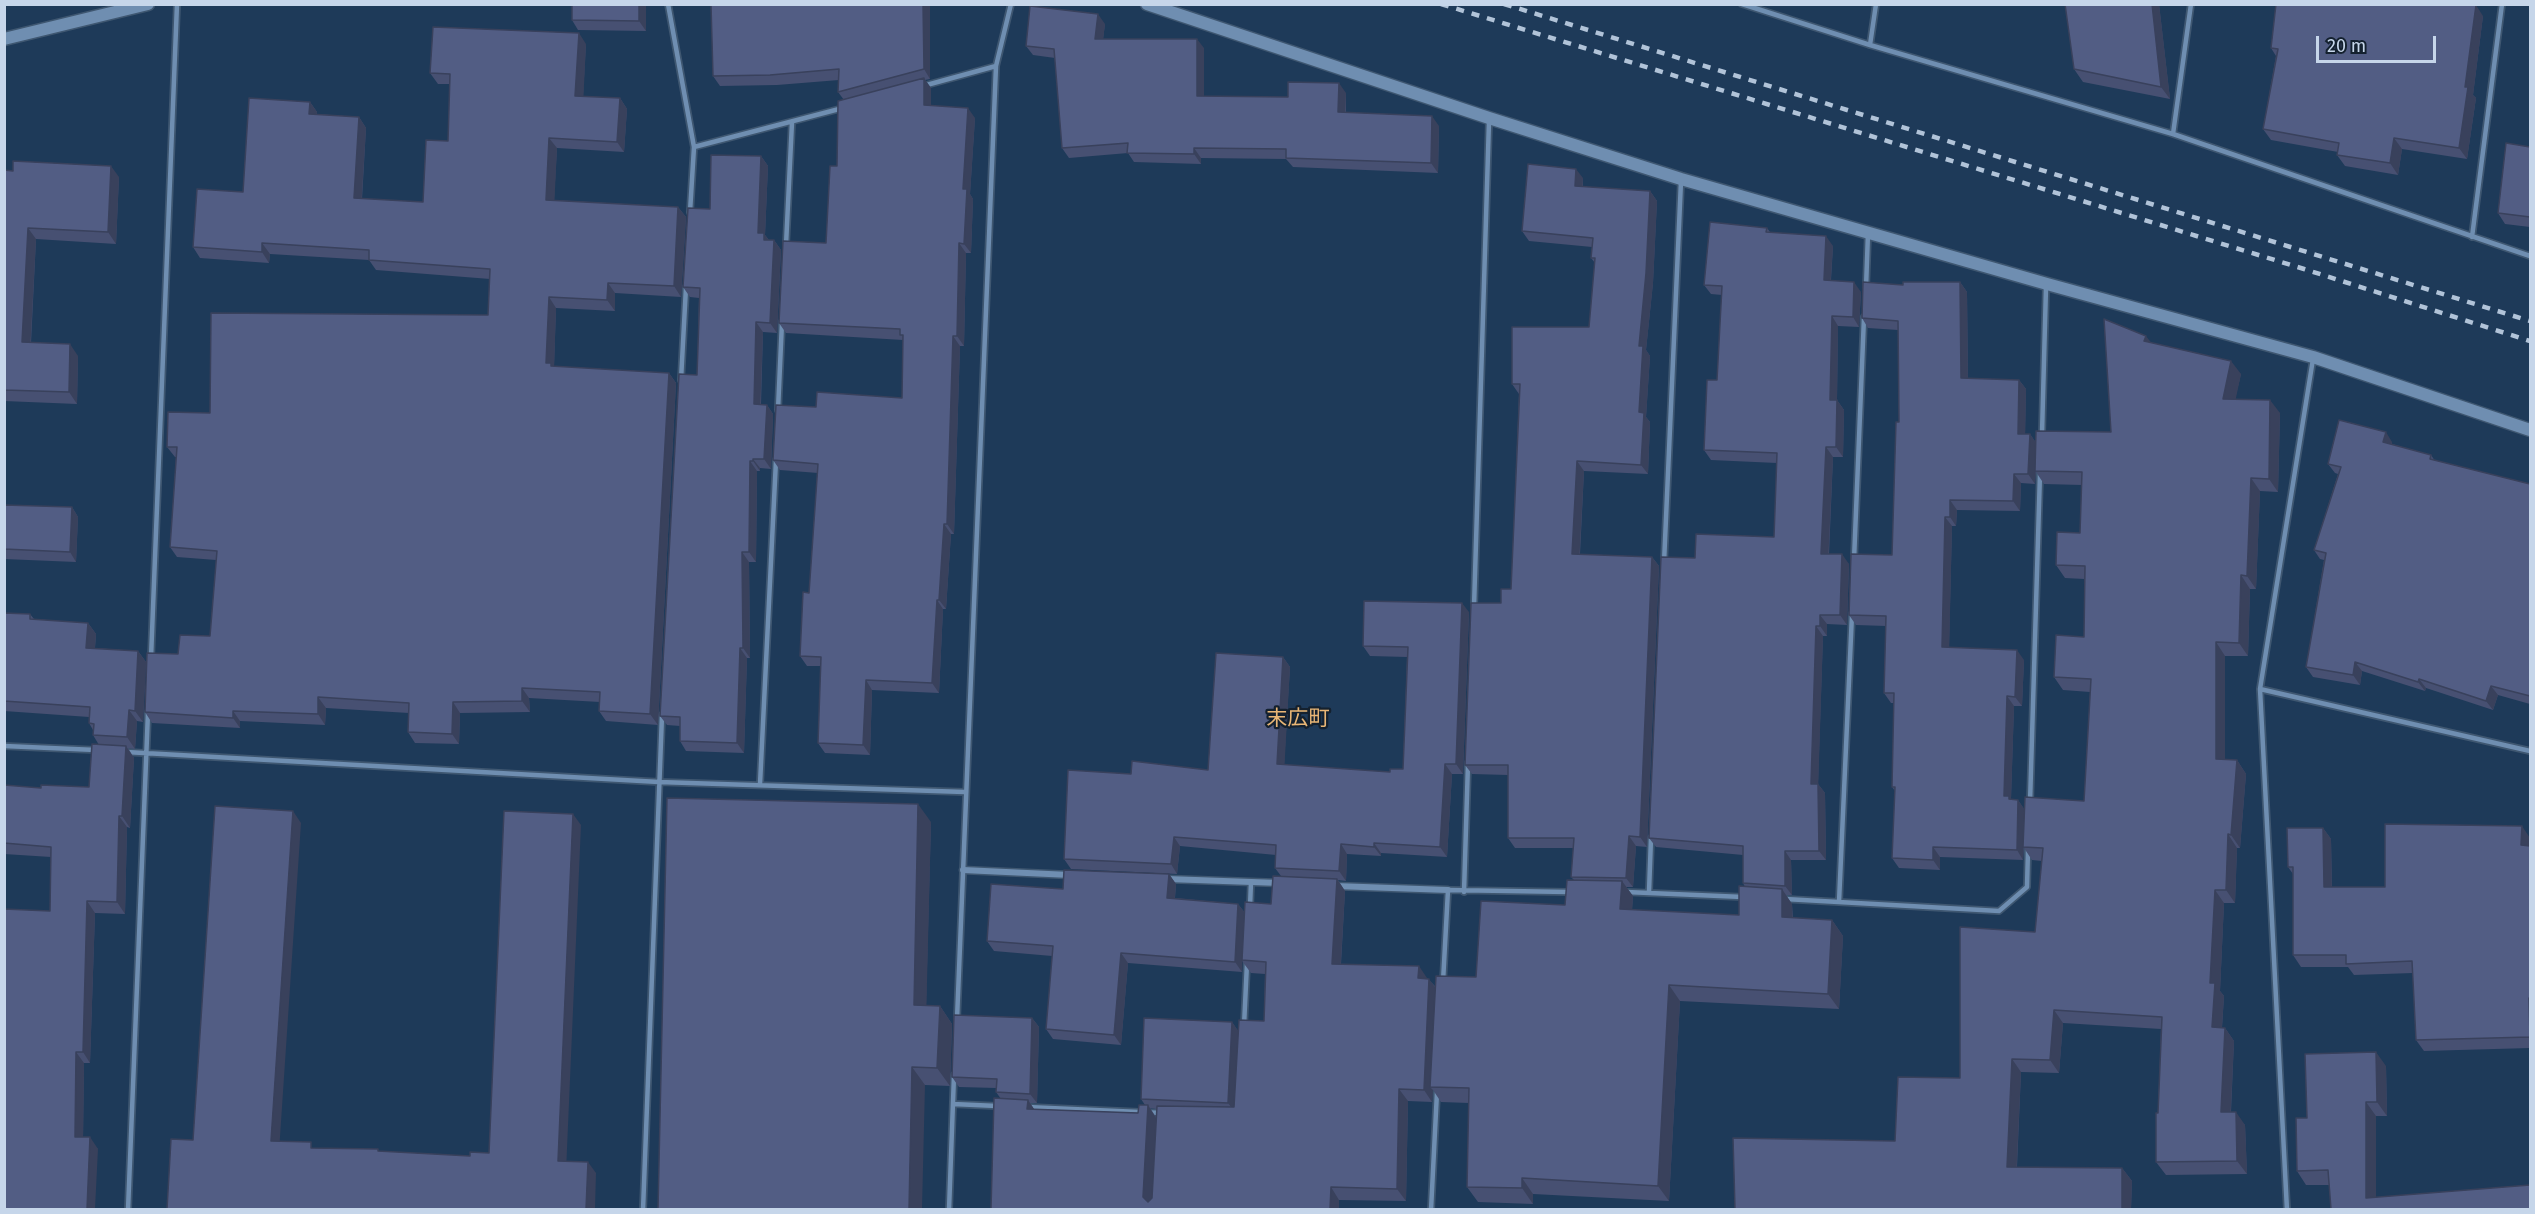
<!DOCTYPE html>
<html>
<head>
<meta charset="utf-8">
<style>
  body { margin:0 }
  #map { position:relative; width:2535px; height:1214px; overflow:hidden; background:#1e3a59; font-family:"Fira Sans",sans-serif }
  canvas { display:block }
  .frame { position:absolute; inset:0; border:6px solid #c6d6ea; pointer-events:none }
  .scale { position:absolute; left:2316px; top:36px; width:120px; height:27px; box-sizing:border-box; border:3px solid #c6d6ea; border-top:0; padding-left:8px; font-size:18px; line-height:21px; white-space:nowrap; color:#c6d6ea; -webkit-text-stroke:4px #14212f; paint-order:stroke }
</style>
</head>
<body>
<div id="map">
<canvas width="2535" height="1214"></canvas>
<div class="frame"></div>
<div class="scale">20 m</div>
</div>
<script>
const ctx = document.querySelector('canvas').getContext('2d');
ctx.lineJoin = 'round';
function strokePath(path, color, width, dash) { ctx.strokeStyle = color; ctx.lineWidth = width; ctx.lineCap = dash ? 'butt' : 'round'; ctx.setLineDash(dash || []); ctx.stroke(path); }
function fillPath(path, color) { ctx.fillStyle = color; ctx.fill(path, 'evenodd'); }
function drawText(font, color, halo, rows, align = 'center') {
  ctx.font = font + ' "Fira Sans","Noto Sans JP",sans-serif'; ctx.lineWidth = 4.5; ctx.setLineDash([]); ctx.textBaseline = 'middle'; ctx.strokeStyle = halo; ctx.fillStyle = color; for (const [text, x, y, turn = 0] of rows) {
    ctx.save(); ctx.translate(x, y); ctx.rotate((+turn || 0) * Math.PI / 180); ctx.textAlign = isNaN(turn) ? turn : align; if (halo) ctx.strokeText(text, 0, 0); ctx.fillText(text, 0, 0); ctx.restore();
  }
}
const lane = new Path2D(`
  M668,4L694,147L690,212
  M1742,4L1870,45L2173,134L2530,256
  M1870,45L1876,4
  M923,86L996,66
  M2173,134L2191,4
  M694,147L843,108
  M2472,237L2502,4
  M786,245L792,122
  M1866,288L1868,233
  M681,380L686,287
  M778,410L782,322
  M2042,434L2046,287
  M1854,560L1864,317
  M1664,563L1681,181
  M1474,607L1489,121
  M151,658L177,4
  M2260,689L2530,751
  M4,746L96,750
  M126,752L659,782L965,792
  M760,784L776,460
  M2030,803L2040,473
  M1464,892L1468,763
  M1626,892L1743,897
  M1649,892L1651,838
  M1785,899L1999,911L2027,887L2028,850
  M1839,902L1852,614
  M1250,907L1251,882
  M1443,982L1448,890L1569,892
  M957,1019L996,66L1011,4
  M1244,1026L1247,963
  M953,1104L997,1106
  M1027,1107L1162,1113
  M128,1210L148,712
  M643,1210L662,715
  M949,1210L954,1075
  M1431,1210L1437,1092
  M2287,1210L2260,689L2313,359`);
const street = new Path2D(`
  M963,870L1070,875
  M1167,879L1280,883
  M1335,886L1448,890`);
const secondary = new Path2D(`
  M1147,4L1489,118L1681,179L2047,284L2313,357L2530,430
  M4,39L148,4`);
strokePath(lane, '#3f5771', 8);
strokePath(street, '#3f5771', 9);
strokePath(secondary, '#3f5771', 15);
strokePath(lane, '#6f8eb1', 4.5);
strokePath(street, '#6f8eb1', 6);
strokePath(secondary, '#6f8eb1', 12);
strokePath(new Path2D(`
  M1441,4L2304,269L2530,341
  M1504,4L2530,321`), '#b1c3d8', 4.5, [8, 8]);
fillPath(new Path2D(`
  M572,4H646V31L578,30L572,20Z
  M716,4H930V79L925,80L931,88V106L975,118L970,194L973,199L971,253H966L964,346H960L954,534H951L946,609H943L939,693L872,690L870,755L825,753L818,743L821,666H807L800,656L809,593L818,473L780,470L773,460L816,407L902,398L903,340L786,333L779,323L826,243L837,166L844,100L838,92L839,80L777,85L720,86L713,76Z
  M2065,4H2159L2170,99L2083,82L2074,69Z
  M2483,16L2473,95L2476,98L2467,159L2402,149L2398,175L2345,166L2337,155L2338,152L2271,140L2263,129L2276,56L2271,48Z
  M1105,24L1103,39L1204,48V96L1288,97L1346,93V112L1439,126L1438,173L1293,167L1286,159L1201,158V164L1134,162L1128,153L1069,158L1062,148L1055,58L1033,55L1026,46Z
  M586,44L583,96L620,98L627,109L624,152L557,148L554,200L678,207L686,217L681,297L615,293V311L556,308L554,366L669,373L676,383L658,725L606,721L599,711L600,702L529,698L530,712L460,713L459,744L415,743L408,732L409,713L326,708L325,725L240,721V728L152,723L145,712L178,654L210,636L216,560L177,557L170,547L176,457H175L167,447L210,413L488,315L490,279L376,270L369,260L270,254L269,263L200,258L193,247L243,192L310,102L317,112V114L359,117L366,128L362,199L423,202L448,141L450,84H438L430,73Z
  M2530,147V227L2505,224L2498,213Z
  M761,156L768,166L765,235L769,240H774L781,250L777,333L763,332L761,404L767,405L773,414L771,469L760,468V471H757L756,562H749L750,658H747L744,753L686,751L680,741V726L667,725L660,716L697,375L699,298L690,297L683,287Z
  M4,170L119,177L116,244L36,239L31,343L78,356L77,404L4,401Z
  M1583,178V187L1650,191L1657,201L1653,283L1646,350L1650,356L1646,417L1650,422L1648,474L1584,471L1580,554L1652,557L1659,566L1647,847L1636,846L1633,887H1626L1633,896L1632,910L1739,915L1745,887L1743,883V855L1656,847L1649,838L1695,558L1774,537L1777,463L1711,460L1704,450L1717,380L1722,295L1711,294L1704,285L1767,228L1770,232L1833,246L1831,280L1861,292L1859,327L1838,326L1837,400L1844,410L1843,457H1833L1829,554L1849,564L1847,625L1827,624V636H1823L1818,784L1825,793L1826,860H1791L1792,895H1786L1792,904L1793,918L1832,920L1843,936L1839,1009L1680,1001L1669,1201L1533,1194V1204L1478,1202L1467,1187L1469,1103L1441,1102L1433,1090L1432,1102L1408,1101L1406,1201L1339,1200V1209H991L1001,1099L996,1092V1088L959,1087L952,1077L1032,1018L1039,1027L1037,1103H1030L1034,1109L1138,1113L1145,1105L1141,1099L1232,1022L1238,1031L1264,1021L1265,974L1251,973L1242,961V972L1128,963L1121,1045L1053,1039L1046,1029L1052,956L994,951L987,941L1063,889L1169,874L1176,884L1175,898L1238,904L1245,913L1271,904L1281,876L1275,868L1276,855L1180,846L1177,874L1071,869L1064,859L1131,774L1208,770L1283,657L1290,667L1284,765L1390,772L1403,769L1407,657L1370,656L1363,646L1469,612L1463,774H1452L1447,857L1381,853V856L1347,854L1346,881L1338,880L1345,891L1341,964L1427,978L1436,987L1476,977L1565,905L1574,880L1571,877L1574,848H1515L1508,838V775L1472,774L1465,765L1501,603L1511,589L1519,394L1512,384L1589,327L1595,263L1591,258L1592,247L1529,241L1522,231ZM1150,1108L1156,1109V1117Z
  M1960,282L1967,292L1968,378L2019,380L2026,389L2025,434H2030L2036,443L2111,432L2151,343L2241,374L2235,399L2280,413L2278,492L2260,491L2256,589H2250L2248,656H2225V759L2237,760L2246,774L2240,848H2237L2235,903H2224L2220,991L2224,996L2222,1028H2225L2234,1041L2231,1112L2245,1125L2247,1174L2166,1175L2156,1162L2161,1029L2063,1023L2059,1073L2021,1072L2017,1167L2122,1168L2132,1181L2131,1209H1735L1895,1141L1960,1078L2035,932L2042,861L2032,860L2024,848L2023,860L1940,857V870L1899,868L1892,858L1895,791L1892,787L1894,703H1891L1884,693L1886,626L1856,625L1849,615L1892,555L1899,422L1898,330L1868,328L1862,318L1903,285ZM2036,472L2044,484L2082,485L2080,533L2056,565L2065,578L2084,579V637L2054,677L2063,690L2090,692L2084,801L2024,809L2018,800L2011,799L2014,706H2022L2024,660L1949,647L1952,526H1956L1957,510L2020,511L2021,483L2035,484Z
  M2392,442V444L2431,455L2435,461L2530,484V704L2498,695L2493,710L2426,688L2425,691L2362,671L2360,685L2313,677L2306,667L2324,560L2320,559L2314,550L2338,474L2335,473L2328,464Z
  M4,505L72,507L78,517L76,562L4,559Z
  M4,613L30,614L34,619L88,623L96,634L95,648L138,651L146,662L143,722L137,721L135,749L128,748L134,758L130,828L127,827L125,914L95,913L90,1063H84L83,1137L98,1149L4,1209L50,911L51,857L4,854V785L41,788L89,787L99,745L93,735V730L89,723V717L4,711Z
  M931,822L926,1006H940L952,1024L950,1086L925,1085L658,1209Z
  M2323,828L2331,839L2332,887H2385L2530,838L2529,846H2530V1048L2424,1051L2416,1040L2413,973L2354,975L2348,967H2301L2293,955V874L2288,867Z
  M2386,1066L2387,1116H2376V1198L2331,1209L2329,1185H2306L2297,1171L2307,1118Z`), '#475072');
fillPath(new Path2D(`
  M639,4H646V31L639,21Z
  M923,4H930V79L924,69Z
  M2152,4H2159L2170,99L2161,87Z
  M2476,5L2483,16L2473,95L2476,98L2467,159L2459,148L2465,87Z
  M1098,14L1105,24L1102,49L1095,39Z
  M579,33L586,44L583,106L575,96Z
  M1197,39L1204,48V105L1197,96Z
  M924,78L931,88V115L924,105Z
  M1339,83L1346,93L1345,122L1338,112Z
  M620,98L627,109L624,152L617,142Z
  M310,102L317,112L316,124L309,114Z
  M968,108L975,118L970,194L973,199L971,253L964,244L963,189Z
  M1432,116L1439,126L1438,173L1431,163Z
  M359,117L366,128L361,209L354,198Z
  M549,138L557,148L554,210L546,200Z
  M2394,138L2402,149L2398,175L2390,163Z
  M1194,148L1201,158V164L1194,154Z
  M761,156L768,166L765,235L771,243L770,250L758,233Z
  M111,166L119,177L116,244L108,232Z
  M1576,169L1583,178L1582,196L1575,186Z
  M1650,191L1657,201L1653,283L1646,350L1650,356L1646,417L1650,422L1648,474L1641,465L1639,412V346Z
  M678,207L686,217L681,297L674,286Z
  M28,228L36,239L30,353L22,342Z
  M1826,236L1833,246L1830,290L1824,280Z
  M774,240L781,250L777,333L770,323Z
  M262,243L270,254L269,263L262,252Z
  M959,243L966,253L964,346L957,336Z
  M1854,282L1861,292L1859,327L1853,317Z
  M1960,282L1967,292L1968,388L1961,378Z
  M608,283L615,293V311L607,300Z
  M549,297L556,308L554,370L546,363Z
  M1832,316L1838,326L1837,400L1844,410L1843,457L1836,447L1830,400Z
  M756,322L763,332L760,414L754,404Z
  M953,336L960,346L954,534L947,524Z
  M2146,336L2156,349L2144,341Z
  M70,344L78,356L77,404L69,392Z
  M2231,361L2241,374L2233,412L2223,399Z
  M669,373L676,383L658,725L650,714Z
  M2019,380L2026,389L2025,443L2018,434Z
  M2270,400L2280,413L2278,492L2269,479Z
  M767,405L773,414L771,469L764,459Z
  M2386,432L2392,442L2390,451L2383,442Z
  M2030,434L2037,444L2035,484L2028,474Z
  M1826,447L1833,457L1828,564L1821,554Z
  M753,459L760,468V471L753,461Z
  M750,461L757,471L756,562L749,552Z
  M1577,461L1584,471L1579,564L1572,554Z
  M2014,474L2021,483L2020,511L2013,501Z
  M2251,478L2260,491L2256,589L2247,576Z
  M1950,500L1957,510L1956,526L1950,517Z
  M72,507L78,517L76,562L70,552Z
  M1945,517L1952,526L1949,657L1942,647Z
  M944,524L951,534L946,609L939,600Z
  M742,552L749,562L750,658L743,648Z
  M1842,554L1849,564L1847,625L1840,615Z
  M1652,557L1659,566L1647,847L1640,837Z
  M2241,575L2250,589L2248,656L2239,643Z
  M937,600L943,609L939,693L932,683Z
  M1462,603L1469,612L1463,774L1456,764Z
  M1820,615L1827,624V636L1820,626Z
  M88,623L96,634L94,659L86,648Z
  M1816,626L1823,636L1818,793L1811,784Z
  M2216,642L2225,656V772L2216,759Z
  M740,648L747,658L744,753L737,743Z
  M2017,650L2024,660L2022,706L2015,697Z
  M138,651L146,662L143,722L135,711Z
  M1283,657L1290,667L1284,774L1277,764Z
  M2355,662L2362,671L2360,685L2353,675Z
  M2419,679L2426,688L2425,691L2418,682Z
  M866,680L872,690L870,755L863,745Z
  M2491,686L2498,695L2493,710L2486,701Z
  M522,688L529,698L530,712L522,701Z
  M2007,696L2014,706L2011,799L2016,806L2004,796Z
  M318,697L326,708L325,725L318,714Z
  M453,702L460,713L459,744L452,734Z
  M129,710L137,721L135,749L127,737Z
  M233,711L240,721V728L233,718Z
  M126,746L134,758L130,828L122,816Z
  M2237,760L2246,774L2240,848L2231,835Z
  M1445,764L1452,774L1447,857L1440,847Z
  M1818,784L1825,793L1826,860L1819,851Z
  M2018,800L2025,810L2023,860L2017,850Z
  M918,804L931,822L926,1023L914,1005Z
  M293,811L301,823L279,1152L271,1141Z
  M573,814L581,825L566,1172L558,1161Z
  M119,816L127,827L125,914L117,902Z
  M2522,826L2530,838L2529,856L2521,845Z
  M2323,828L2331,839L2332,899L2324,887Z
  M2228,834L2237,848L2235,903L2226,890Z
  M1629,836L1636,846L1633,887L1626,878Z
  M1174,837L1180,846L1177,874L1171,864Z
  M1374,843L1381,853V856L1374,847Z
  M1341,844L1347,854L1346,881L1339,871Z
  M1933,847L1940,857V870L1933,860Z
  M1785,851L1791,860L1792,895L1785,886Z
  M1169,874L1176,884L1174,907L1167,898Z
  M1337,879L1345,891L1340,976L1332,964Z
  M1622,881L1633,896L1631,925L1620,909Z
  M1782,889L1792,904L1793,933L1782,917Z
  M2215,890L2224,903L2220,991L2224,996L2221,1041L2212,1027L2210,983Z
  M87,901L95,913L90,1063L83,1052Z
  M1238,904L1245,913L1242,972L1235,962Z
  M1832,920L1843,936L1839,1009L1828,994Z
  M1121,953L1128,963L1121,1045L1114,1035Z
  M1419,966L1427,978H1418Z
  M1429,979L1438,991L1430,1087L1433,1090L1432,1102L1424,1090Z
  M1669,985L1680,1001L1669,1201L1658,1186Z
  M940,1006L952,1024L950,1086L937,1068Z
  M2054,1010L2063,1023L2059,1073L2050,1060Z
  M1032,1018L1039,1027L1037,1103L1030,1094Z
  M1232,1022L1239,1032L1235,1112L1228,1103Z
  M2225,1028L2234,1041L2230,1126L2221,1112Z
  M76,1052L84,1063L83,1148L75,1137Z
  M2376,1052L2386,1066L2387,1116L2377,1102Z
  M2012,1059L2021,1072L2016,1181L2007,1167Z
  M912,1067L925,1085L922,1209H909Z
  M1399,1089L1408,1101L1406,1201L1397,1189Z
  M1028,1100L1036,1112L1027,1109Z
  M2366,1102L2376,1116V1209L2366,1198Z
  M1148,1105L1156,1118L1152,1209L1143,1197Z
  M2236,1112L2245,1125L2247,1174L2237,1161Z
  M90,1137L98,1149L95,1209H87Z
  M588,1162L596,1173L595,1209H586Z
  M2122,1168L2132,1181L2131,1209H2122Z
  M1522,1178L1533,1194V1204L1522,1188Z
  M1331,1187L1339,1200V1209H1330Z`), '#39415c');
const building = new Path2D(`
  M572,4H639V21L572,20Z
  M716,4H923L924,69L838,92L839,69L770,75L713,76L711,5Z
  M2065,4H2152L2161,87L2074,69Z
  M2276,4L2476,5L2465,87H2468L2459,148L2394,138L2390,163L2337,155L2339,143L2263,129L2278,49L2271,48Z
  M1030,6L1098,14L1095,39H1197V96L1288,97V82L1339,83L1338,112L1432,116L1431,163L1286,158V149L1194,148V154L1127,153L1128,143L1062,148L1054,49L1026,46Z
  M433,27L579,33L575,96L620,98L617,142L549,138L546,200L678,207L674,286L608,283L607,300L549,297L546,363H551V366L669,373L650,714L599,711L600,692L522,688V701L453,702L452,734L408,732L409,703L318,697V714L233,711V718L145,712L147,653L178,654L180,635L210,636L217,551L170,547L177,447H167L168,412L210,413L211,313L488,315L490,269L369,260V250L262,243V252L193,247L197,189L243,192L249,98L310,102L309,114L359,117L354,198L423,202L426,140L448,141L450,74L430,73Z
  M924,78V105L968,108L963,189H967L964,244L959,243L957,336H953L947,524H944L939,600H937L932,683L866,680L863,745L818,743L821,657L800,656L803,592L809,593L818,464L773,460L776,405L816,407L817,392L902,398L903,335H900V329L779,323L783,241L826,243L830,166H837L838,101Z
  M2506,143L2530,147V217L2498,213Z
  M711,155L761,156L758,233H764V240H774L770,323L756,322L754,404L767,405L764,459H753V461H750L749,552H742L743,648H740L737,743L680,741V717L660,716L679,374L697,375L700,288L683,287L688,208L710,209Z
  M13,161L111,166L108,232L28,228L22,342L70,344L69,392L4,390V170L13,171Z
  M1528,164L1576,169L1575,186L1650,191L1646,273L1639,346H1643L1639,412L1644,413L1641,465L1577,461L1572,554L1652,557L1640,837L1629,836L1626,878L1571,877L1574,838H1508V765H1465L1471,603H1501V589H1511L1520,384H1512V327H1589L1595,258H1591L1593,238L1522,231Z
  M1710,222L1767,228L1766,232L1826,236L1824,280L1854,282L1853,317L1832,316L1830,400H1837L1836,447H1826L1821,554H1842L1840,615H1820V626H1816L1811,784H1818L1819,851H1785V886L1743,883V846L1649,838L1661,557L1695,558L1696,534L1774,537L1777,453L1704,450L1707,380H1717L1722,286L1704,285Z
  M1863,282L1903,285V282H1960L1961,378L2019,380L2018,434H2030L2028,474H2014L2013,501L1950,500V517H1945L1942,647L2017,650L2015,697L2007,696L2004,796H2009V799L2018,800L2017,850L1933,847V860L1892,858L1895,787H1892L1894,693H1884L1886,616L1849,615L1851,554L1892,555L1896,422H1899L1898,321L1862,318Z
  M2104,319L2146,336L2144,341L2231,361L2223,399L2270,400L2269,479L2251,478L2247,576L2241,575L2239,643L2216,642V759L2237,760L2231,835L2228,834L2226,890H2215L2210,983H2215L2212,1027L2225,1028L2221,1112H2236L2237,1161L2156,1162V1113H2158L2162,1017L2054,1010L2050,1060L2012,1059L2007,1167L2122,1168V1209H1735L1733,1138L1895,1141L1898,1077L1960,1078V927L2035,932L2043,848L2023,847L2025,797L2084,801L2091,679L2054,677L2056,635L2084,637L2085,566L2056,565L2057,532L2080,533L2082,472L2035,471L2036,431L2111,432Z
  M2339,420L2386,432L2383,442L2431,455L2430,459L2530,484V696L2491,686L2486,701L2419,679L2418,682L2355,662L2353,675L2306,667L2326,553L2314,550L2341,467L2328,464Z
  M4,505L72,507L70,552L4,549Z
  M1364,601L1462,603L1456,764H1445L1440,847L1374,843V847L1341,844L1339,871L1275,868L1276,845L1174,837L1171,864L1064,859L1068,770L1131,774L1132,761L1208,770L1216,653L1283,657L1277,764L1390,772V769H1403L1408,647L1363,646Z
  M4,613L30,614V619L88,623L86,648L138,651L135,711L129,710L127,737L93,735L94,724L89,723L90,707L4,701Z
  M92,744L126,746L122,816H119L117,902L87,901L83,1052H76L75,1137H90L87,1209H4V909L50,911L51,847L4,843V785L41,788V785L89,787Z
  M667,798L918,804L914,1005L940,1006L937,1068L912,1067L909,1209H658Z
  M215,806L293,811L271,1141L311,1142V1148L378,1149V1151L470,1156V1152L489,1153L504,811L573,814L558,1161L588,1162L586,1209H167L171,1139L193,1140Z
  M2385,824L2522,826L2521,845L2530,846V998H2529L2530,1037L2416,1040L2412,961L2346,964V955H2293V867H2288L2287,828H2323L2324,887H2385Z
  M1064,870L1169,874L1167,898L1238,904L1235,962L1121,953L1114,1035L1046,1029L1053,946L987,941L991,884L1063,889Z
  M1273,876L1337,879L1332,964L1419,966L1418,978L1429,979L1424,1090L1399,1089L1397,1189L1331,1187L1330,1209H991L994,1098L1028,1100L1027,1109L1138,1113L1139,1105H1148L1143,1197L1148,1202L1152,1198L1157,1106L1234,1107L1239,1020L1264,1021L1266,962L1242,960L1245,902L1271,904Z
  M1567,880L1622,881L1620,909L1739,915V886L1782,889V917L1832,920L1828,994L1669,985L1658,1186L1522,1178V1188L1467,1187L1469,1088L1430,1087L1436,976L1476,977L1481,901L1565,905Z
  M954,1015L1032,1018L1030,1094L996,1092L997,1079L952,1077Z
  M1144,1018L1232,1022L1228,1103L1141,1099Z
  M2376,1052L2377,1102H2366V1198L2530,1185V1209H2331L2328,1170L2297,1171L2296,1118H2307L2305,1054Z`);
fillPath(building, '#525d84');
strokePath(building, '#39415c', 1.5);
drawText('21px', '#e8b676', '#14212f', [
  ["末広町",1298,719]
]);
</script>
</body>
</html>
